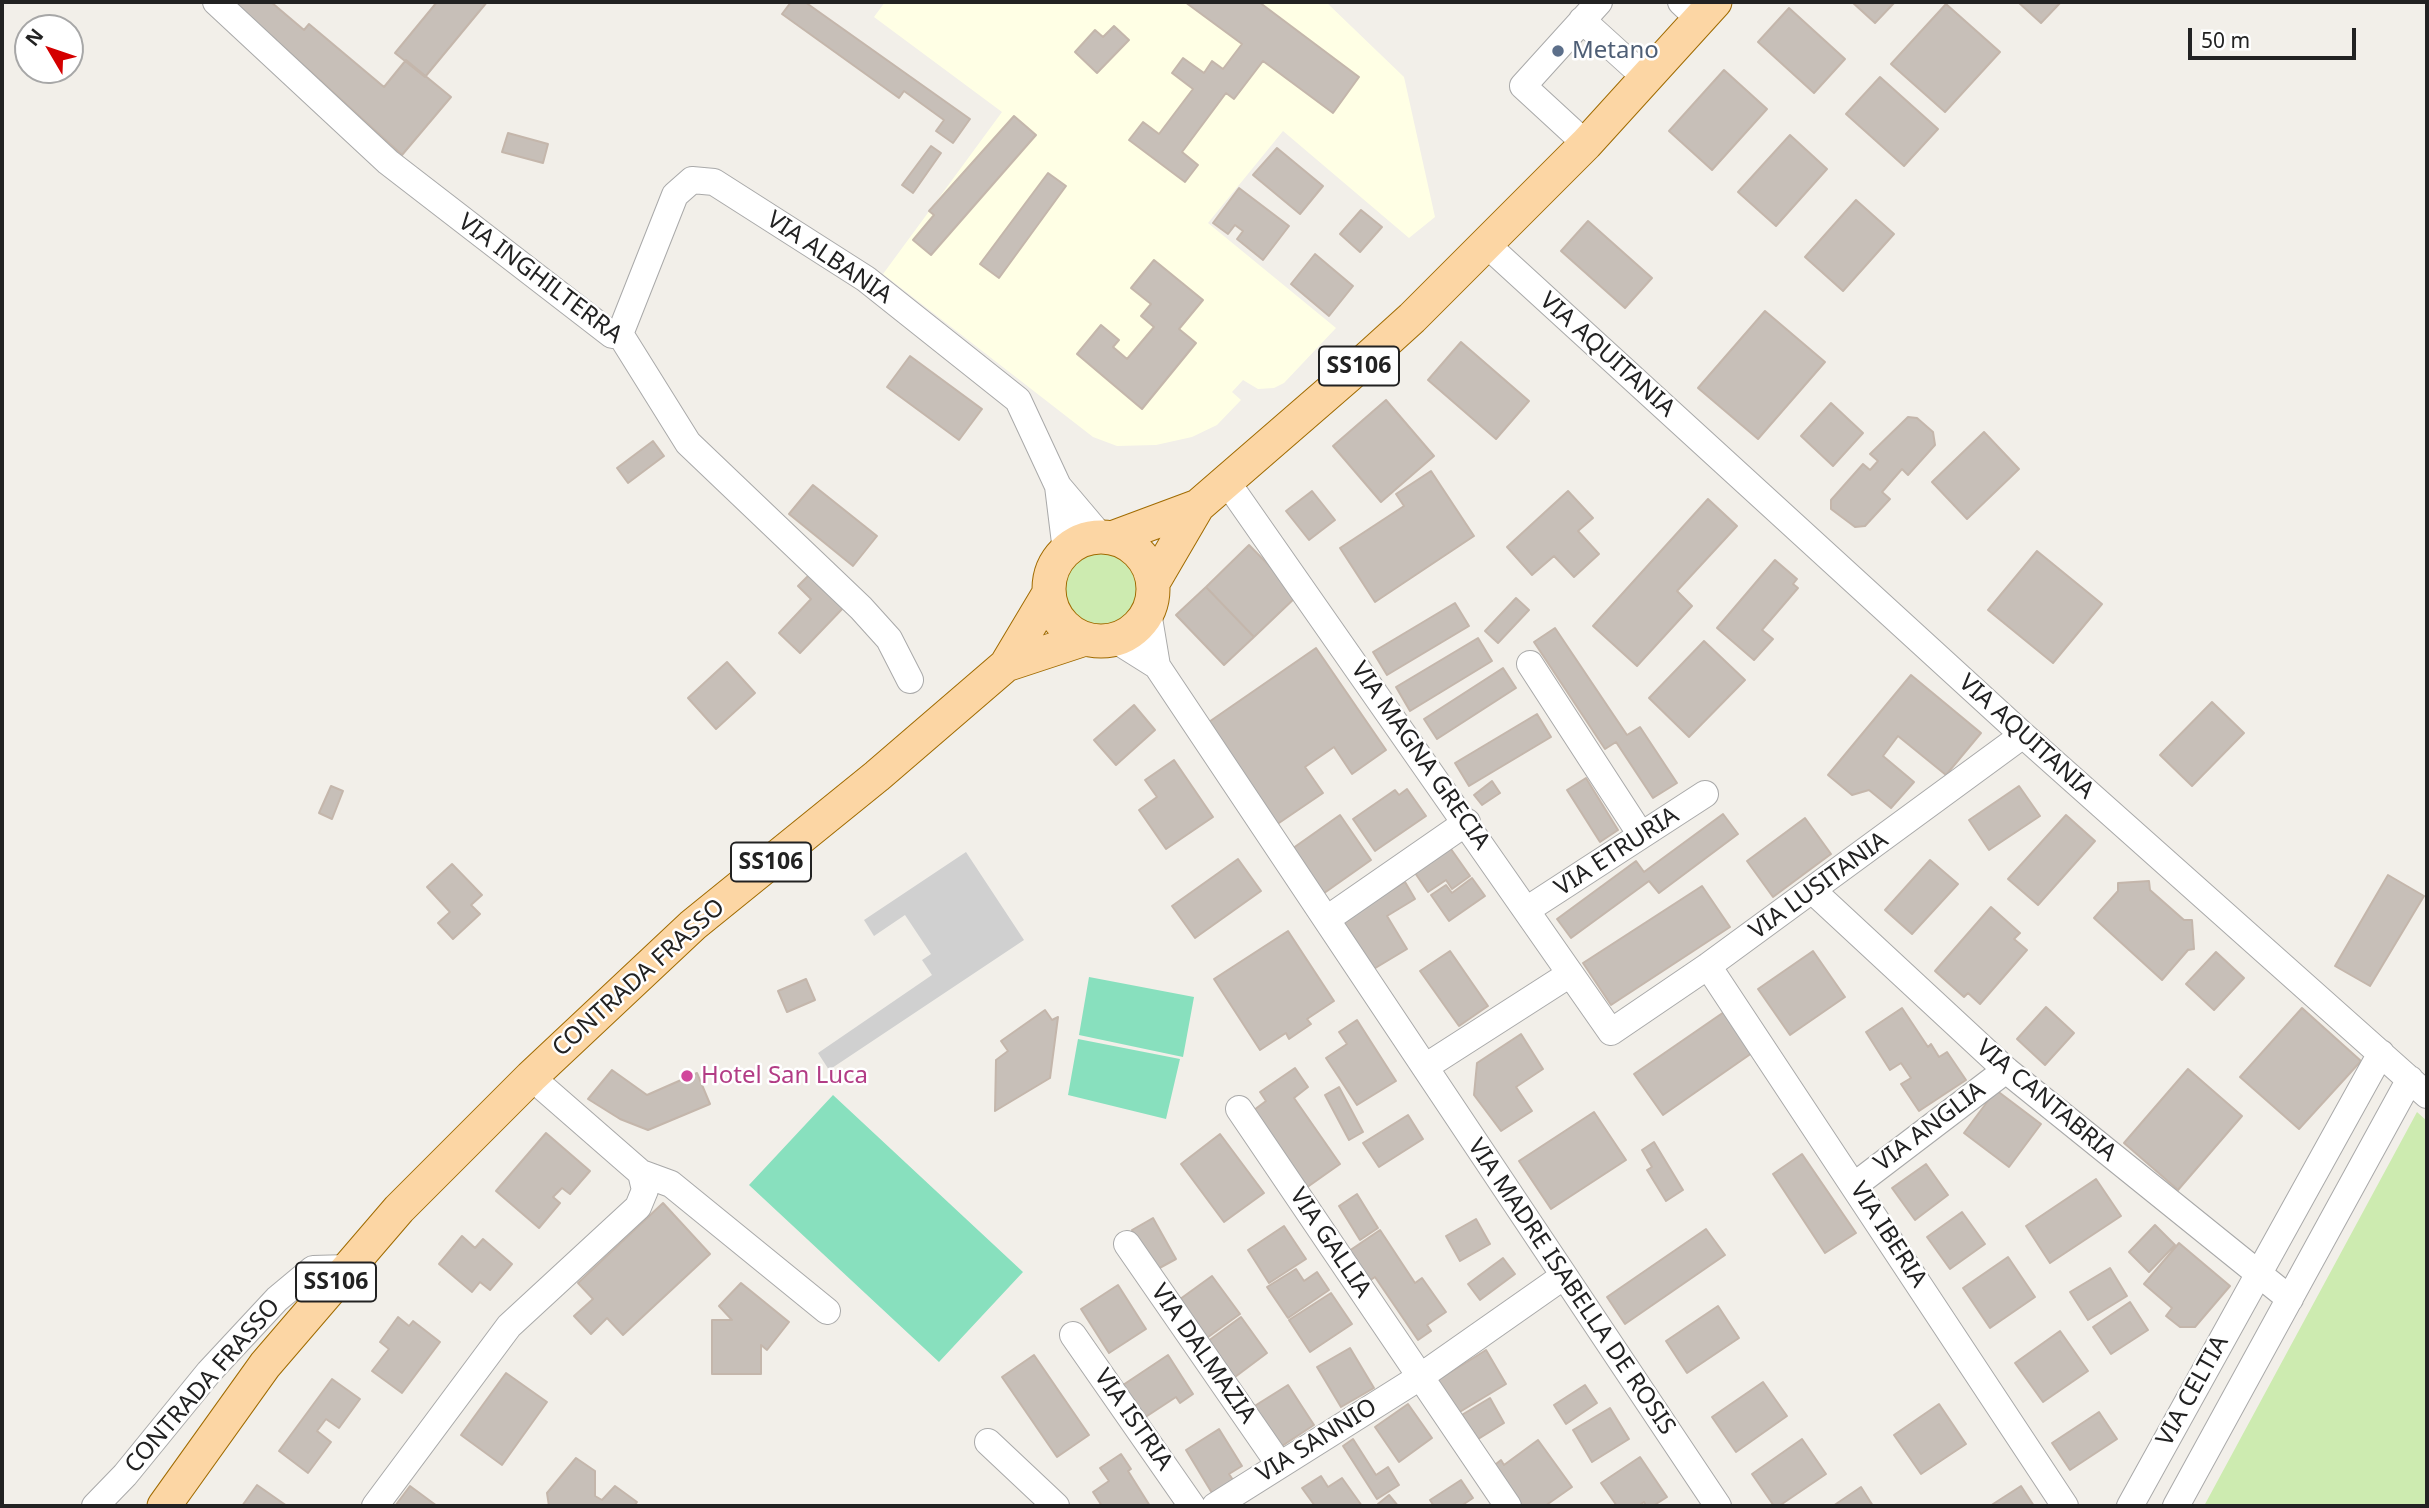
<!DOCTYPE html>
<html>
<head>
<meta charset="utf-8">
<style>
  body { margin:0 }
  #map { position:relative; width:2429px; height:1508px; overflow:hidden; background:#f2efe9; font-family:"Noto Sans",sans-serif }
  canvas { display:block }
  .frame { position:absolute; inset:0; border:4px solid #222; pointer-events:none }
  .north { position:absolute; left:14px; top:14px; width:70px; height:70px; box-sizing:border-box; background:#fff; border:2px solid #a7a7a7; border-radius:50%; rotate:309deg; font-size:19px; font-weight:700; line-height:28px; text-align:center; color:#222 }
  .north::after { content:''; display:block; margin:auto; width:24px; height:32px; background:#d40000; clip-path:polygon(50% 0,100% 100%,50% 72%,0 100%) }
  .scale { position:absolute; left:2188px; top:28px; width:168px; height:32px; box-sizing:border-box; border:4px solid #222; border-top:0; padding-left:9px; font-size:21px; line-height:24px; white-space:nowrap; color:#222; -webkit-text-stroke:5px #fff; paint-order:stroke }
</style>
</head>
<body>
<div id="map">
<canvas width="2429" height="1508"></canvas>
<div class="frame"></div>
<div class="north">N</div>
<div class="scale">50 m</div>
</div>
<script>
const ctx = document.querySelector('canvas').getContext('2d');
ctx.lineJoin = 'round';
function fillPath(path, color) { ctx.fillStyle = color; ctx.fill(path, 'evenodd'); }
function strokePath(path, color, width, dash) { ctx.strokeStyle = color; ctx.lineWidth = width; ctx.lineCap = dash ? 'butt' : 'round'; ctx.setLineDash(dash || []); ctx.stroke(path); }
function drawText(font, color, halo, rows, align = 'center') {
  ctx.font = font + ' "Noto Sans",sans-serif'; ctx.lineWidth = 5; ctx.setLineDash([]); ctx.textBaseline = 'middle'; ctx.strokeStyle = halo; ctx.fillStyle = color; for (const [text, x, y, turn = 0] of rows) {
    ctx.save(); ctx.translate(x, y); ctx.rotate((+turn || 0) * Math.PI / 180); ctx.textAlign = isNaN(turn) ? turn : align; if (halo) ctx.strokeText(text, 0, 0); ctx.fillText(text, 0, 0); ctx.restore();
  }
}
fillPath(new Path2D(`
  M885,2H1326L1404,77L1435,217L1409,238L1283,131L1208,223L1336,328L1284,383L1274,388L1258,389L1243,380L1232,392L1241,400L1217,425L1192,437L1156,445L1117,446L1093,437L883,274L1002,112L874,17Z`), '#ffffe5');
fillPath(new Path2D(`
  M966,852L1024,940L829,1070L818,1053L932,975L922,960L931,954L905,915L874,936L864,920Z`), '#d0d0d0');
fillPath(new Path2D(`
  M1064 589a36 36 0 1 1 72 0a36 36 0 1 1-72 0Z
  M2417,1112L2427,1121V1506H2204Z`), '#cdebb0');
fillPath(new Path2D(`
  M1089,977L1194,997L1183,1057L1079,1035Z
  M1078,1039L1180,1059L1166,1119L1068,1095Z
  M833,1095L1023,1272L939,1362L749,1185Z`), '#88e0be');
const building = new Path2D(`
  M234,2H271L304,30L309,24L384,87L406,60L451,97L402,155Z
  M437,2H487L425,77L395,53Z
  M791,2H805L970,119L953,143L936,131L944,120L904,91L899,98L782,14Z
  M1185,2H1259L1359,77L1333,113L1263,61L1234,99L1226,93L1182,152L1198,165L1185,182L1129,140L1143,122L1159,134L1193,89L1172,73L1183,58L1204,73L1212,61L1223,69L1242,44Z
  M1852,2H1895L1875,23Z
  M2018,2H2061L2041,23Z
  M1946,4L2000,52L1945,112L1891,64Z
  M1789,8L1845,59L1814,93L1758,42Z
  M1114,26L1129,40L1097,73L1075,52L1095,30L1103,37Z
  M1724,70L1767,109L1712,170L1669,131Z
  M1880,77L1938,129L1904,166L1846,114Z
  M1014,116L1036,135L931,255L913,240L934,215L929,211Z
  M508,133L548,144L543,163L502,152Z
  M1790,135L1827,169L1776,226L1738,192Z
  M931,146L941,153L913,193L902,185Z
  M1277,148L1323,186L1300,214L1253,175Z
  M1048,173L1066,186L999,278L980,264Z
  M1239,188L1289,226L1263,260L1237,239L1243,231L1235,225L1228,234L1213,223Z
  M1856,200L1894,234L1843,291L1805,257Z
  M1361,210L1382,227L1360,252L1340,234Z
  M1588,221L1652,278L1625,308L1561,251Z
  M1315,254L1353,286L1329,316L1291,284Z
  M1154,260L1203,300L1179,329L1196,343L1142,409L1077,354L1101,325L1119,340L1113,347L1127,359L1154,327L1141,316L1151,304L1131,288Z
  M1765,311L1825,362L1758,439L1698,388Z
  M1461,342L1529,401L1496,439L1428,380Z
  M910,356L982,409L959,440L887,387Z
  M1386,400L1434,456L1381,502L1333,446Z
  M1831,403L1863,433L1833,466L1801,436Z
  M1908,417L1917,418L1933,432L1935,445L1908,475L1902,469L1882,492L1890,499L1865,526L1855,527L1831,509V500L1863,464L1870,470L1878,461L1870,454Z
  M1984,432L2019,469L1967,519L1932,482Z
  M653,441L664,456L628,483L617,468Z
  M1431,471L1474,536L1375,602L1340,548L1404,506L1396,494Z
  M813,485L877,536L853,566L789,514Z
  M1312,491L1335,520L1309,540L1286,511Z
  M1568,491L1593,518L1578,531L1599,554L1574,577L1554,556L1532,575L1507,547Z
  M1708,499L1737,526L1677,591L1692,606L1637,666L1593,626Z
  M1249,545L1298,595L1254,637L1206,587Z
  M2037,551L2102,604L2053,663L1988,610Z
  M1775,560L1797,579L1793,584L1798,588L1762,630L1773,639L1754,660L1717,628Z
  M811,573L845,606L800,653L779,633L811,599L798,586Z
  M1206,587L1254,637L1224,665L1176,615Z
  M1516,598L1529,610L1498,643L1485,631Z
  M1455,603L1469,626L1387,675L1373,652Z
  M1555,628L1627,735L1640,727L1677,783L1653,798L1616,742L1605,749L1534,642Z
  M1478,638L1492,661L1410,711L1396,687Z
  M1704,641L1745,680L1689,737L1649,698Z
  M1316,648L1386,750L1352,774L1334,747L1305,767L1323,793L1276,825L1206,724Z
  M727,662L755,693L716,729L688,698Z
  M1503,668L1516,688L1437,739L1424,719Z
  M1911,675L1981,733L1946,775L1898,736L1883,756L1914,782L1891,808L1869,790L1852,795L1828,775Z
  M2212,702L2244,733L2192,786L2160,755Z
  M1134,705L1155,730L1116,765L1094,740Z
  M1537,714L1551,737L1469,786L1455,763Z
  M1174,760L1213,817L1166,849L1139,810L1157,797L1145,780Z
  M1586,778L1618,830L1600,842L1567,790Z
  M1492,781L1500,793L1482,805L1474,795Z
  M331,786L343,791L332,819L319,813Z
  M2019,786L2040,816L1989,850L1969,820Z
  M1407,789L1426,816L1375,851L1353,819L1395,790L1399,795Z
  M1723,814L1738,834L1659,893L1649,881L1571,938L1557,919L1636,861L1644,872Z
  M1340,815L1371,860L1320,896L1289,851Z
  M2066,815L2095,841L2038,905L2008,879Z
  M1805,818L1831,854L1773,897L1747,861Z
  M1446,842L1470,876L1452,889L1446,880L1428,892L1411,867Z
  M1238,859L1261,891L1195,938L1172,906Z
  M1930,860L1958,884L1912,934L1885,910Z
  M452,864L482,895L471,905L480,914L453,939L438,923L450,912L427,887Z
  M2388,875L2424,896L2370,986L2335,966Z
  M1472,878L1485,896L1449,921L1431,895L1446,885L1452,893Z
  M2149,881L2150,890L2184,920H2192L2194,949L2188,950L2162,980L2094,918L2118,891V883Z
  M1405,882L1415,899L1387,916L1407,949L1372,970L1342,920Z
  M1702,886L1730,927L1611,1005L1583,963Z
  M1991,907L2020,933L2014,939L2027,950L1980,1004L1968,993L1964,997L1935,971Z
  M1288,931L1334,1001L1307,1019L1311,1024L1289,1039L1286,1033L1260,1050L1214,979Z
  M1450,951L1488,1006L1459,1026L1420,971Z
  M1813,951L1845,997L1790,1035L1758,989Z
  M2216,952L2244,978L2214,1010L2186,984Z
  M806,979L815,1000L787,1012L778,991Z
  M2046,1007L2074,1033L2045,1065L2017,1039Z
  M1902,1008L1928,1047L1931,1044L1939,1057L1947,1052L1966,1080L1919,1111L1901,1084L1911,1078L1901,1063L1890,1070L1866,1032Z
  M2302,1008L2361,1061L2299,1129L2240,1077Z
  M1045,1010L1052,1020L1058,1017L1050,1078L995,1111L996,1060L1008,1051L1001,1041Z
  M1724,1012L1752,1053L1663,1115L1634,1074Z
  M1357,1020L1396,1081L1357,1105L1326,1058L1347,1044L1339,1032Z
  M1521,1034L1543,1069L1516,1087L1532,1111L1501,1131L1474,1095L1477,1063Z
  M1295,1068L1308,1087L1294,1098L1340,1164L1306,1188L1254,1110L1266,1101L1260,1092Z
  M2188,1069L2242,1116L2178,1190L2124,1143Z
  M612,1070L647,1095L697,1073L710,1104L648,1130L620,1119L588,1099Z
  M1339,1087L1363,1132L1349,1140L1325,1095Z
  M1996,1090L2041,1124L2009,1167L1964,1133Z
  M1594,1112L1626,1160L1551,1209L1519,1161Z
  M1408,1115L1423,1139L1379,1167L1363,1143Z
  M546,1133L590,1171L570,1194L562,1188L553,1197L560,1203L539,1228L496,1191Z
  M1220,1134L1264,1193L1224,1222L1181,1164Z
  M1654,1142L1683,1190L1666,1201L1647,1170L1652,1167L1642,1150Z
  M1802,1154L1856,1233L1825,1253L1773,1174Z
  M1926,1164L1948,1195L1915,1220L1892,1188Z
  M2096,1179L2121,1216L2050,1263L2026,1226Z
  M1357,1194L1378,1228L1360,1240L1339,1206Z
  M663,1203L710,1254L623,1335L607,1318L591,1334L574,1316L593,1299L578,1283Z
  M1962,1212L1985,1244L1950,1269L1927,1237Z
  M1153,1218L1176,1259L1154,1271L1132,1230Z
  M1476,1219L1490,1244L1460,1261L1446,1236Z
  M2155,1225L2175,1245L2149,1272L2129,1252Z
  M1284,1226L1306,1259L1269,1283L1248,1250Z
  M1706,1229L1725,1255L1625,1324L1607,1297Z
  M1380,1230L1415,1283L1422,1278L1446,1312L1427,1325L1431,1331L1418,1340L1375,1277L1369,1281L1349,1251Z
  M462,1236L475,1248L483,1239L512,1264L490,1290L480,1282L472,1292L439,1264Z
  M2179,1243L2230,1286L2195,1327H2180L2166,1316L2172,1308L2144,1284Z
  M2008,1257L2035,1297L1990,1328L1963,1288Z
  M1503,1258L1515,1274L1480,1300L1468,1284Z
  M2110,1268L2127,1296L2088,1320L2070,1292Z
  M1296,1269L1304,1281L1317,1272L1329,1290L1288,1318L1267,1287Z
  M1212,1276L1240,1314L1204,1340L1176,1302Z
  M741,1283L789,1322L767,1350L761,1345V1374H712V1320H732L719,1306Z
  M1118,1285L1146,1329L1109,1353L1081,1309Z
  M1331,1293L1352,1324L1310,1352L1289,1320Z
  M2130,1302L2148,1330L2111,1354L2093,1327Z
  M1718,1306L1739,1338L1687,1373L1666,1341Z
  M398,1317L409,1326L413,1321L440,1342L402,1393L372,1371L389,1349L380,1342Z
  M1241,1317L1267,1353L1231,1380L1204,1344Z
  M2060,1331L2088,1371L2043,1402L2015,1363Z
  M1350,1348L1374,1388L1341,1407L1317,1367Z
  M1486,1350L1506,1384L1458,1413L1438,1380Z
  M1034,1355L1089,1435L1057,1457L1002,1377Z
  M1168,1355L1193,1394L1180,1403L1176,1397L1141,1420L1120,1387Z
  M506,1373L547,1402L502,1465L461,1435Z
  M332,1379L360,1399L339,1428L326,1419L317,1431L331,1442L308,1473L279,1451Z
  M1763,1382L1787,1416L1736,1452L1712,1417Z
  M1288,1385L1314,1425L1279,1448L1253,1407Z
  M1585,1385L1597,1403L1566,1424L1554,1405Z
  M1490,1398L1504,1423L1475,1441L1460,1416Z
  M1408,1404L1432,1438L1399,1462L1375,1427Z
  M1939,1404L1966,1444L1921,1474L1894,1435Z
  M1610,1408L1629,1439L1592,1462L1573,1430Z
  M2099,1412L2117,1439L2070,1470L2052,1443Z
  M1219,1429L1242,1466L1229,1474L1233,1480L1212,1493L1186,1450Z
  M1353,1439L1376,1475L1388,1467L1399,1485L1377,1499L1343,1446Z
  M1802,1439L1826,1474L1779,1506H1774L1752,1474Z
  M1538,1440L1572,1487L1545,1506H1519L1491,1468L1501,1460L1504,1465Z
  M1121,1454L1131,1469L1128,1471L1150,1506H1102L1093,1492L1109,1481L1100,1468Z
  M1640,1457L1667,1497L1653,1506H1646L1644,1502L1638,1506H1617L1601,1483Z
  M576,1458L595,1471V1496L602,1500L615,1486L637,1502L634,1506H549L547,1493Z
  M1321,1476L1328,1487L1342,1478L1362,1506H1315L1302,1488Z
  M1461,1480L1473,1498L1461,1506H1434L1430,1500Z
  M257,1485L287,1506H242Z
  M410,1486L437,1506H395Z
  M2021,1486L2034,1506H1990Z
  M1861,1487L1873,1506H1833Z
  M1389,1495L1398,1506H1380L1378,1504Z`);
fillPath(building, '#c7bfb8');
strokePath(building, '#c4b6ab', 2);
const minor = new Path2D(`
  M216,2L388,162L612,335L620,334
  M1681,2L1699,19
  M1582,20L1646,78
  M1586,144L1523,86L1599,2
  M1486,244L2023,735L2427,1095
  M620,334L675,195L692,180L714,182L866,279L1018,400L1058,486L1102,538
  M620,334L688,443L861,608L889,639L910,680
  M1227,482L1611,1032L1708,966L2023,735
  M1058,486L1066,551
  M1148,612L1157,666
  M1114,639L1157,666L1718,1506
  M1530,664L1641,835
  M1813,891L2006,1070L2290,1299
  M1528,909L1705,794
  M1327,919L1467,822
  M1708,966L2065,1506
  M1425,1067L1570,974
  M531,1077L641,1173L671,1184L827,1311
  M1239,1109L1508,1506
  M1855,1185L2006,1070
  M1127,1244L1279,1464
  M1073,1335L1192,1506
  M988,1442L1056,1506
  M95,1506L125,1475L209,1372L277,1299L313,1269L348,1268
  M375,1506L509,1326L638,1207L645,1190L641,1173
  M1215,1506L1420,1377L1564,1276
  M2130,1506L2381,1053
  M2176,1506L2410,1079`);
const major = new Path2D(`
  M1049 589a52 52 0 1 1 104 0a52 52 0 1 1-104 0Z
  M1112,538L1198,506L1348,376L1412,318L1586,144L1715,2
  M1153,583L1198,506
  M1006,665L1085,639
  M164,1506L265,1365L399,1209L531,1077L693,925L877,776L1006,665L1049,593`);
strokePath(minor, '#a9a9a9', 28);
strokePath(major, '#a06b00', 35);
strokePath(minor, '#fff', 26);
strokePath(major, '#fcd6a4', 33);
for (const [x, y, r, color] of [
  [1558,51,7,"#5c6f8a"],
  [687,1076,7,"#d1479c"]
]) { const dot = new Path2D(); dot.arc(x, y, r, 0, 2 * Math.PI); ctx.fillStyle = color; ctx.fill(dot); strokePath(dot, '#fff', 2.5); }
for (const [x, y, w] of [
  [1359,366,80],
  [771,862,80],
  [336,1282,80]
]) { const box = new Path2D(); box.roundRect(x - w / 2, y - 19.5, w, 39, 5); ctx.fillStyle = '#fff'; ctx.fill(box); strokePath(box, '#222', 2); }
drawText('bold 23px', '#222', null, [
  ["SS106",1359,366],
  ["SS106",771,862],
  ["SS106",336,1282]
]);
drawText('24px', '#4e5e75', '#fff', [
  ["Metano",1572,51]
], 'left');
drawText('24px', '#222', '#fff', [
  ["VIA ALBANIA",829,258,34],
  ["VIA INGHILTERRA",540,279,37],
  ["VIA AQUITANIA",1607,355,42],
  ["VIA AQUITANIA",2026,737,42],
  ["VIA MAGNA GRECIA",1420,756,55],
  ["VIA ETRURIA",1617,852,-33],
  ["VIA LUSITANIA",1819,886,-36],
  ["CONTRADA FRASSO",639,978,-42],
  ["VIA CANTABRIA",2046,1101,40],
  ["VIA ANGLIA",1930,1127,-37],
  ["VIA IBERIA",1888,1235,57],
  ["VIA GALLIA",1330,1243,56],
  ["VIA MADRE ISABELLA DE ROSIS",1571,1287,56],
  ["VIA DALMAZIA",1203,1354,55],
  ["CONTRADA FRASSO",203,1386,-49],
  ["VIA CELTIA",2193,1391,-61],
  ["VIA ISTRIA",1133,1420,55],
  ["VIA SANNIO",1317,1441,-32]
]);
drawText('24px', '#b23c85', '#fff', [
  ["Hotel San Luca",701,1076]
], 'left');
</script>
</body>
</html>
